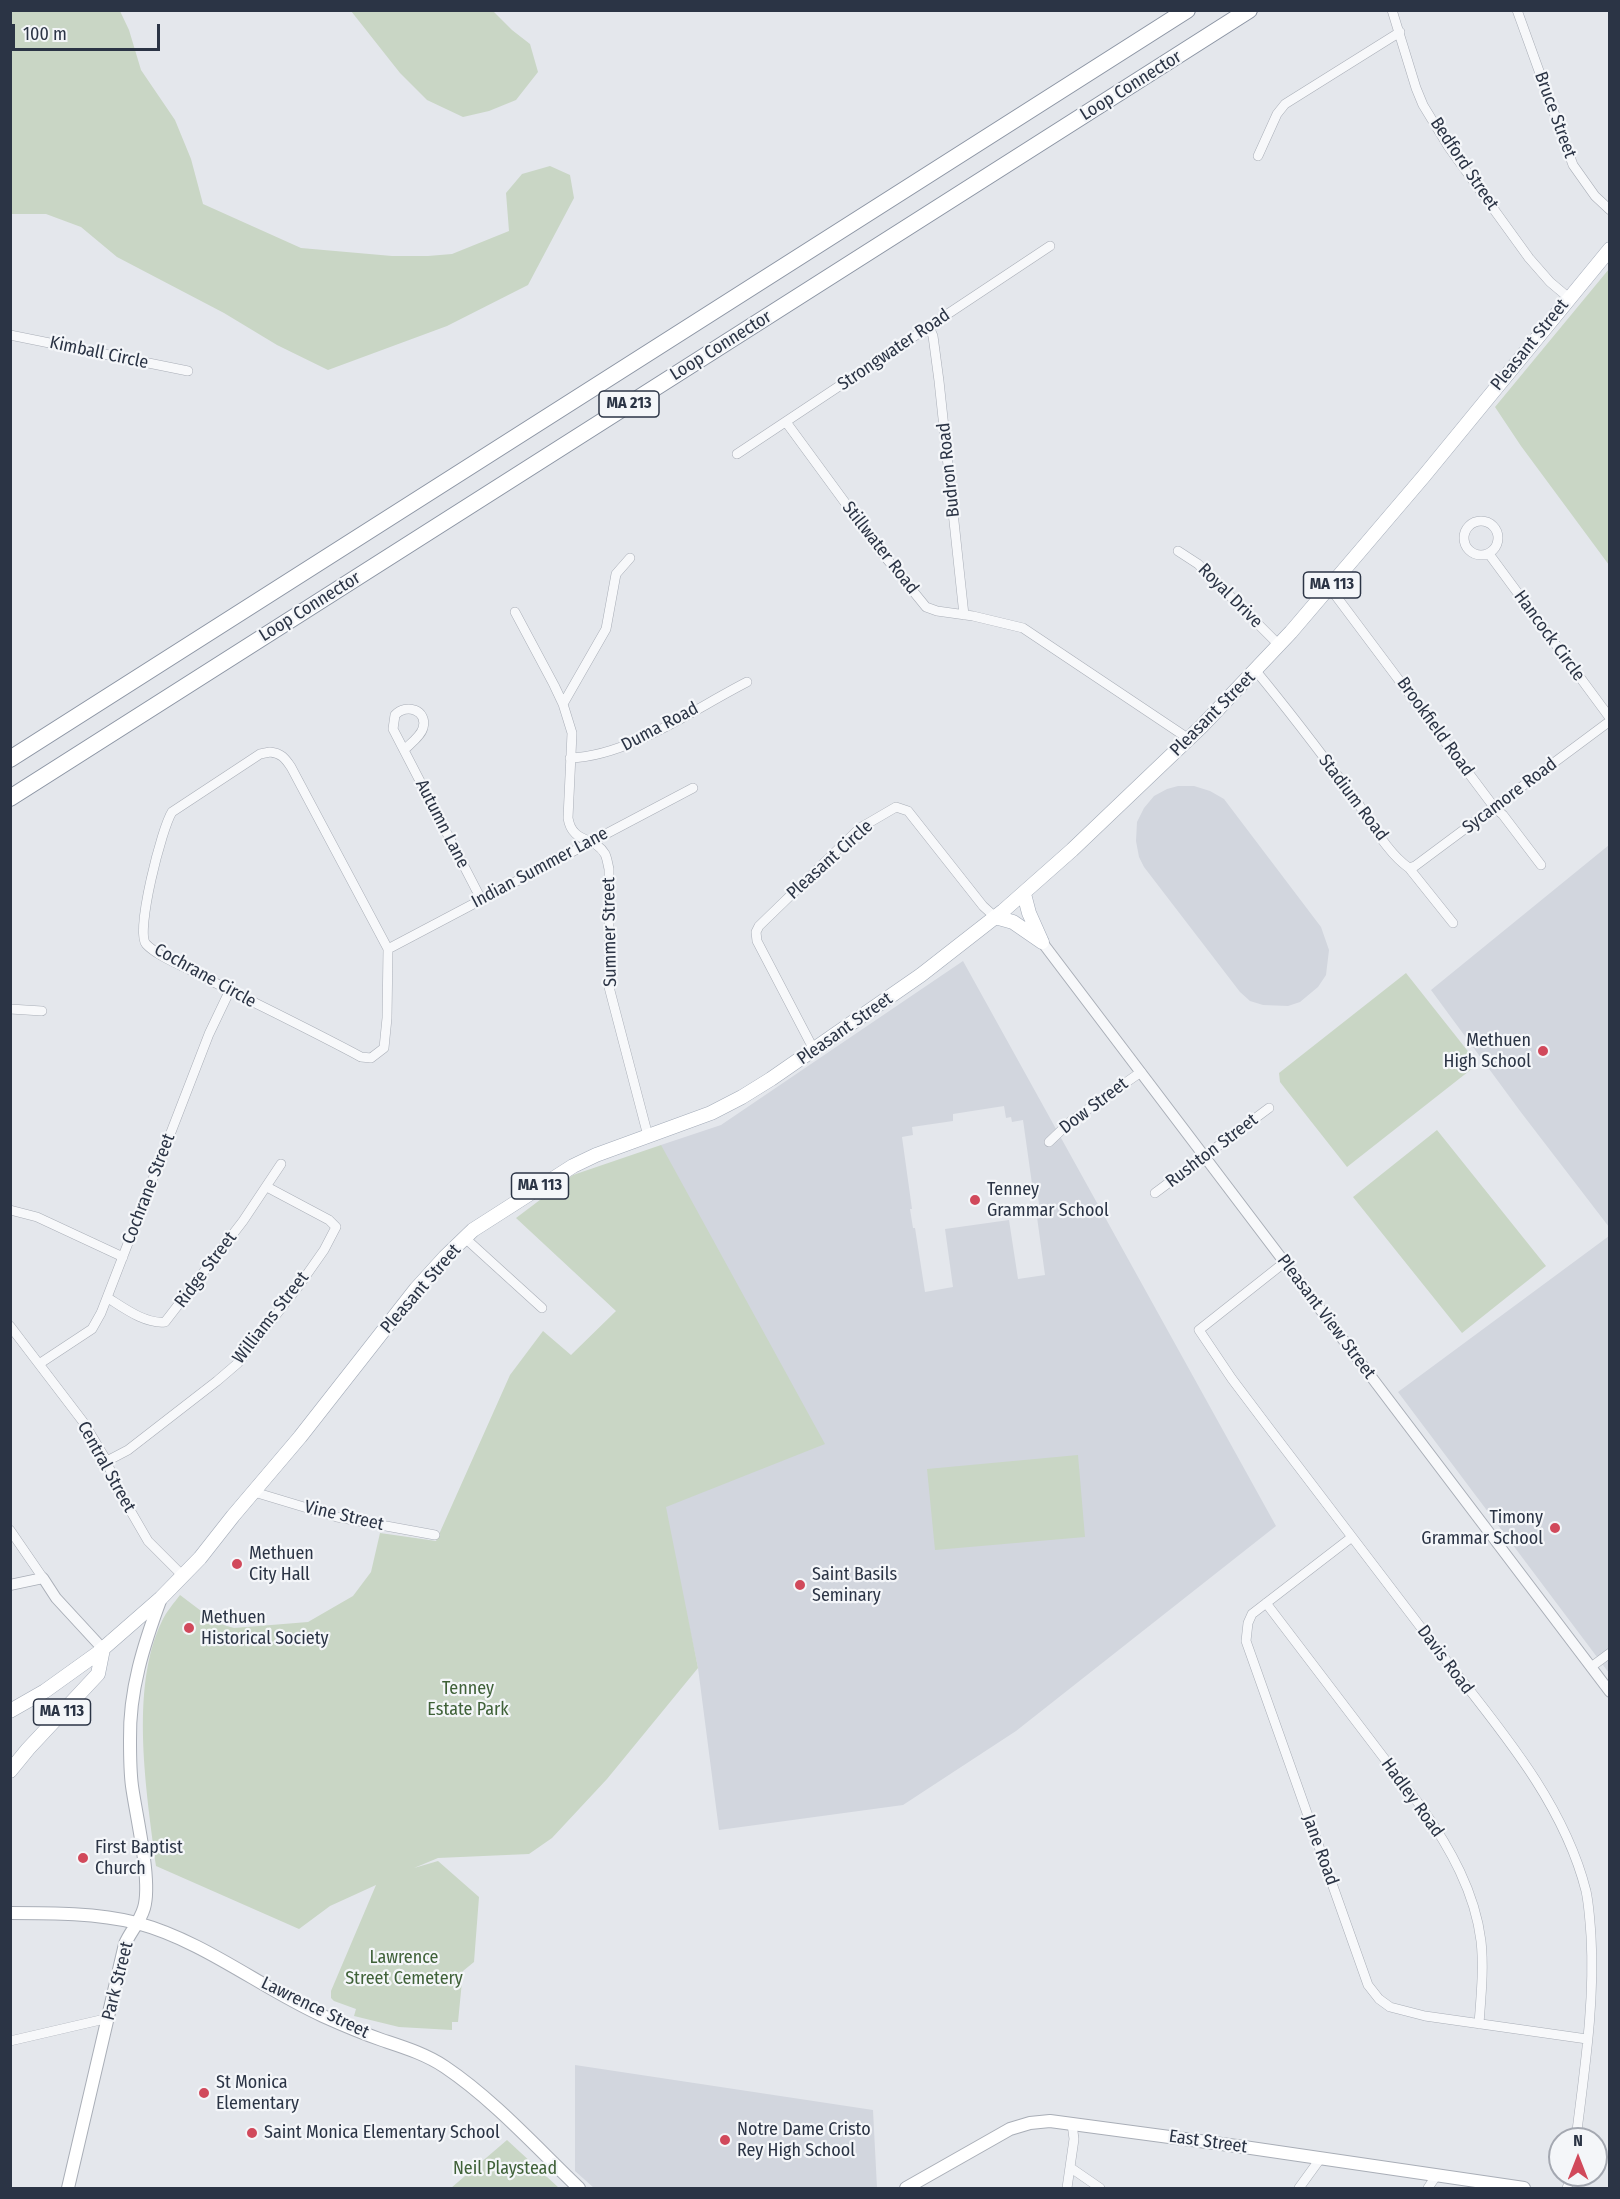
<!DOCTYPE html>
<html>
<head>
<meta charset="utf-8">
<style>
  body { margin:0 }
  #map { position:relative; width:1620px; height:2199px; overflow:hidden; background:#e4e7ec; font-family:"Fira Sans Condensed",sans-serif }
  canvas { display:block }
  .frame { position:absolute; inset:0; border:12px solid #2b3445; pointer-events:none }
  .north { position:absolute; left:1548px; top:2127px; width:60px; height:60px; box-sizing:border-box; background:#f4f6f9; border:2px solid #a4a8b1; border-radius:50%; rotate:0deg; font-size:16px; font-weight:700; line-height:24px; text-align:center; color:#2b3445 }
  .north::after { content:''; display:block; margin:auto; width:21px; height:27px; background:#d1495b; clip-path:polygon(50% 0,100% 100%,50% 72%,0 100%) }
  .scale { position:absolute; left:12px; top:24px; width:148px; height:27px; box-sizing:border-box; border:3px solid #2b3445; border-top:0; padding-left:8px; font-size:18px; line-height:21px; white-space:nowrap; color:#2b3445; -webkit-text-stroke:4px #f4f6f9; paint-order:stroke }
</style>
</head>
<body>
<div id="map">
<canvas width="1620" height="2199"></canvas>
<div class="frame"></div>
<div class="north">N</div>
<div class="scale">100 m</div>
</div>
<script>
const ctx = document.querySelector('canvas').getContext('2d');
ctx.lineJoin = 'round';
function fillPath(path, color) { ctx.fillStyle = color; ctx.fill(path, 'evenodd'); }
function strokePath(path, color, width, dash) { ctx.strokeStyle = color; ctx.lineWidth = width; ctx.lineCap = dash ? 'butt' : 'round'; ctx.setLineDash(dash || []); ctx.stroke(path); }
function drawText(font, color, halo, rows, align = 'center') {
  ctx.font = font + ' "Fira Sans Condensed",sans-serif'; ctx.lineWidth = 4.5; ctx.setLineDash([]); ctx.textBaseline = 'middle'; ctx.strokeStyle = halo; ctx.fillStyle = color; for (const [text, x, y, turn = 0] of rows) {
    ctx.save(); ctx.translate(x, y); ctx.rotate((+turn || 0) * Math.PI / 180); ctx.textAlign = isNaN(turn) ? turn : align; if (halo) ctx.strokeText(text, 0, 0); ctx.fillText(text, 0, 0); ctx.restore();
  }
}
fillPath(new Path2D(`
  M1178,786H1194L1210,791L1224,799L1321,927L1329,950L1326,975L1318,987L1300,1002L1288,1006L1263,1005L1250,1001L1240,992L1144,867L1139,857L1136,841L1137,822L1144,808L1154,796L1167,789Z
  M1609,845V1227L1520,1111L1431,990Z
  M963,961L1276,1526L1016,1731L903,1805L719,1830L698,1668L663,1503L661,1145L721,1125ZM1004,1106L1006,1118L1011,1117L1012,1122L1023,1120L1033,1191H1037L1040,1210H1036L1045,1275L1018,1279L1009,1220L945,1229L953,1287L925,1292L915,1228H913L910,1209H912L902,1137L913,1135L912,1127L953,1121V1114Z
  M1609,1236V1673L1398,1392Z
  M575,2065L873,2110L877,2188H594L575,2171Z`), '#d2d6de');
fillPath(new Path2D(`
  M11,10L120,11L129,30L141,70L175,120L191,159L203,204L301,248L392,256H428L452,254L509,231L506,193L522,174L550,166L570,175L574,198L528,285L447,326L328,370L277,345L224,313L117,257L81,227L46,214H11Z
  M351,11H493L512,30L530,44L538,72L516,100L489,111L463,117L427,100L400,73Z
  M1609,269V565L1521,446L1495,407Z
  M1406,973L1478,1064L1347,1167L1280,1082L1279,1073Z
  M1437,1130L1546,1266L1462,1333L1353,1197Z
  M661,1145L825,1444L666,1507L698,1668L607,1779L552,1838L529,1854L438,1858L414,1868L438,1861L479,1897L474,1962L463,1971L458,2022H452V2030L399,2027L354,2016L356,2009L334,2001L331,1998V1991L376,1885L330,1906L299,1929L156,1866C147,1794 129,1689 162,1621C166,1612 174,1603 180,1595L217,1623L234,1628L308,1622L353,1596L371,1572L380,1533L436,1541L510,1375L543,1331L571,1355L616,1311L516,1218L573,1175Z
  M1078,1455L1085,1537L935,1550L927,1469Z
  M507,2140L559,2188H451Z`), '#c9d6c5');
const minor = new Path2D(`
  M1392,10L1416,88L1423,105L1448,146L1529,258L1550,282L1569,298
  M1517,10L1573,165L1595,196L1610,210
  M1258,156L1277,114L1285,104L1400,32
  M929,327L933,336L939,381L964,615
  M10,335L188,371
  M786,422L882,553L926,607L937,611L973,616L1023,628L1189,739
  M737,454L1050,246
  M1464 538a17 17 0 1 1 34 0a17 17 0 1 1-34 0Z
  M1178,551L1198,564L1279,645
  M1489,554L1610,718
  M1330,588L1494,807L1503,815L1541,865
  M515,612L554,685L563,704L572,733L568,818C572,844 595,836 605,854C607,858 608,865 609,869V987L648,1136
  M1256,671C1289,711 1321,753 1352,795C1370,819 1385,851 1409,868L1453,923
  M563,704L606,629L616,574L630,558
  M404,750C410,744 421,736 423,728C428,710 406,703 395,715L393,729L481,899
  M270,752C281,753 285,758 291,767L388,949L387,1018L384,1048L371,1058L361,1057C307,1028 252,1002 198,974C183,966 157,956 146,944C135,932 162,827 172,812L260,754Z
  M570,758C629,756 694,709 747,682
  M1409,868L1415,866L1610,721
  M388,949L693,788
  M10,1009L42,1011
  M814,1050L757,941L756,932L759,926L860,828L896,807L908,811L983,906L995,917
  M1049,1142L1071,1121L1141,1072
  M1155,1193L1269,1108
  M10,1210L37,1217L123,1257
  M465,1238L542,1308
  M1285,1262L1199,1330L1232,1379C1298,1467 1365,1554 1432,1642C1490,1718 1562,1796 1586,1891C1589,1905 1590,1921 1591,1936C1595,2004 1584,2072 1576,2139
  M108,1298C124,1308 145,1324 165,1322L243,1221L281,1164
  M10,1326L84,1423L105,1458L119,1491L148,1541L183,1576
  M39,1364L92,1329L101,1313L209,1034L230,990
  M107,1461L128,1450L217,1381L238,1363L298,1287L324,1250L336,1227L329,1220L267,1187
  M254,1492L337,1517L435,1535
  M10,1530L43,1578
  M1352,1537L1252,1614L1248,1623L1246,1641L1368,1985L1379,1999L1390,2007L1425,2016L1587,2039
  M1266,1603L1422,1808C1450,1848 1475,1892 1481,1941C1484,1968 1481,1996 1479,2024
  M1591,1667L1610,1653
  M10,2041L109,2018
  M1071,2168L1100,2188
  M1067,2188L1074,2139L1072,2124
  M1299,2188L1320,2159
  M1428,2188L1436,2176
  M1567,2188L1572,2175`);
const tertiary = new Path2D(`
  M1042,942L1610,1692
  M10,1585L43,1578L56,1598L103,1649`);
const secondary = new Path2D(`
  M10,1913C52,1913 97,1913 137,1923C204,1941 261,1988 323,2016C343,2025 362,2033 382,2040C403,2047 426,2054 445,2067C494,2100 536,2147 579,2188
  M68,2188L125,1944C130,1932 140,1922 144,1908C152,1881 136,1816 132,1786C130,1771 130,1755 130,1740C129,1690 144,1644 161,1598
  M906,2188L1010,2129L1030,2123L1050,2121L1244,2147L1524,2188`);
const primary = new Path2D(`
  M1024,894L1029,913L1041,940
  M995,917L1013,922L1042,942
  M10,1711L45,1691L98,1653L161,1598L200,1558L233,1516L300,1437L416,1289L445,1257L473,1230L573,1166L596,1155L711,1113L742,1097L771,1079L921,975L1003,911L1072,850L1202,726L1291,632L1424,476L1610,249
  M10,1771L28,1749L98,1674L103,1649`);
const motorway = new Path2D(`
  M10,759L1187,10
  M10,798L1249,10`);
strokePath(minor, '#a9aeb7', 10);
strokePath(tertiary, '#a9aeb7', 12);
strokePath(secondary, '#a9aeb7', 14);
strokePath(primary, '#a3abb8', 15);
strokePath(motorway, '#8b94a3', 18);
strokePath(minor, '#f7f8fa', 9);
strokePath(tertiary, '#f7f8fa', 10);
strokePath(secondary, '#fff', 12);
strokePath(primary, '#fff', 14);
strokePath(motorway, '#fff', 16);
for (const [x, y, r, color] of [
  [1543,1051,6,"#d1495b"],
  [975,1200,6,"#d1495b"],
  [1555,1528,6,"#d1495b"],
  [237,1564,6,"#d1495b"],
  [800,1585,6,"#d1495b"],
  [189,1628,6,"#d1495b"],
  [83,1858,6,"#d1495b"],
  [204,2093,6,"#d1495b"],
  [252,2133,6,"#d1495b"],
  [725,2140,6,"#d1495b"]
]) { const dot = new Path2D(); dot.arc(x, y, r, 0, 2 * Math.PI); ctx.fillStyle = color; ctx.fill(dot); strokePath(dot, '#f4f6f9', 2); }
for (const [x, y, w] of [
  [629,404,60],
  [1332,585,57],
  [540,1186,57],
  [62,1712,57]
]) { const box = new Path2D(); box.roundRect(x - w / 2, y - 13, w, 26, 4.5); ctx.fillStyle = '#f4f6f9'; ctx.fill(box); strokePath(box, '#2b3445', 1.5); }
drawText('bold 16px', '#2b3445', null, [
  ["MA 213",629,404],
  ["MA 113",1332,585],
  ["MA 113",540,1186],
  ["MA 113",62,1712]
]);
drawText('18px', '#2b3445', '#f4f6f9', [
  ["Loop Connector",1131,86,-32],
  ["Bruce Street",1555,115,70],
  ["Bedford Street",1464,164,56],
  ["Pleasant Street",1530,345,-51],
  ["Loop Connector",721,346,-32],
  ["Strongwater Road",894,350,-34],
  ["Kimball Circle",99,353,12],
  ["Budron Road",949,470,-96],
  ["Stillwater Road",880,548,52],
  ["Royal Drive",1230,596,45],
  ["Loop Connector",310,607,-32],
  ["Hancock Circle",1549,636,54],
  ["Pleasant Street",1213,714,-45],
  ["Duma Road",660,727,-28],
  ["Brookfield Road",1435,727,54],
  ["Sycamore Road",1510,796,-37],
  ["Stadium Road",1353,798,53],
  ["Autumn Lane",442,824,63],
  ["Pleasant Circle",830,860,-42],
  ["Indian Summer Lane",540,868,-28],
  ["Summer Street",610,932,-91],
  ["Cochrane Circle",205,976,29],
  ["Pleasant Street",845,1029,-35],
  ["Dow Street",1094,1106,-37],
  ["Rushton Street",1212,1151,-37],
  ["Cochrane Street",149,1189,-69],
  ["Ridge Street",206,1270,-53],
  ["Pleasant Street",421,1289,-49],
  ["Pleasant View Street",1326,1317,53],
  ["Williams Street",271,1318,-52],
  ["Central Street",106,1467,61],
  ["Vine Street",344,1516,13],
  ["Davis Road",1445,1660,53],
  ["Hadley Road",1412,1798,54],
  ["Jane Road",1320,1850,70],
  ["Park Street",118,1981,-76],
  ["Lawrence Street",315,2008,26],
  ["East Street",1208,2142,8]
]);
drawText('18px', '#2b3445', '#f4f6f9', [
  ["Methuen",1531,1041,"right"],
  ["High School",1531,1062,"right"],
  ["Tenney",987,1190],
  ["Grammar School",987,1211],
  ["Timony",1543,1518,"right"],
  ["Grammar School",1543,1539,"right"],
  ["Methuen",249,1554],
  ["City Hall",249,1575],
  ["Saint Basils",812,1575],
  ["Seminary",812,1596],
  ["Methuen",201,1618],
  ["Historical Society",201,1639],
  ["First Baptist",95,1848],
  ["Church",95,1869],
  ["St Monica",216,2083],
  ["Elementary",216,2104],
  ["Notre Dame Cristo",737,2130],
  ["Rey High School",737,2151],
  ["Saint Monica Elementary School",264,2133]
], 'left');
drawText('18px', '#3f6138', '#f4f6f9', [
  ["Tenney",468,1689],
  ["Estate Park",468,1710],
  ["Lawrence",404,1958],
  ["Street Cemetery",404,1979],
  ["Neil Playstead",505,2169]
]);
</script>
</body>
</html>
